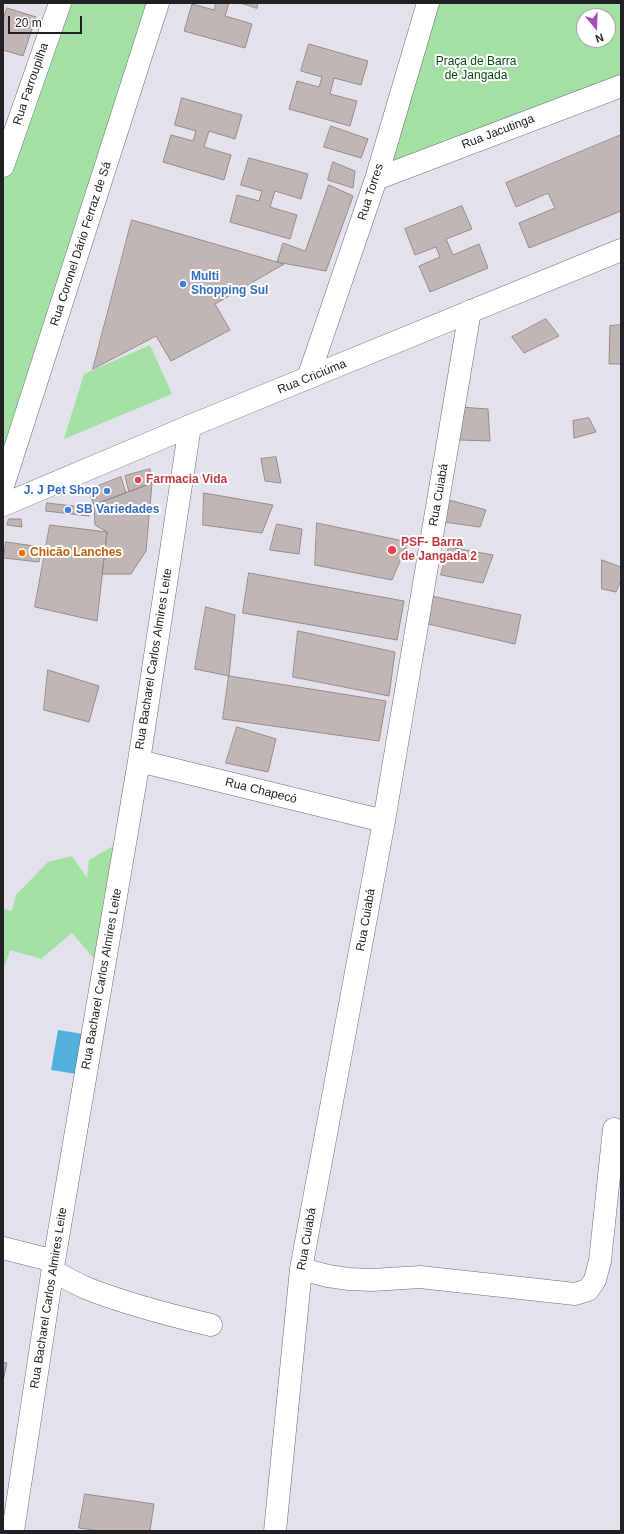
<!DOCTYPE html>
<html>
<head>
<meta charset="utf-8">
<style>
  body { margin:0 }
  #map { position:relative; width:624px; height:1534px; overflow:hidden; background:#e3e1ec; font-family:Arial,sans-serif }
  canvas { display:block }
  .frame { position:absolute; inset:0; border:4px solid #212024; pointer-events:none }
  .north { position:absolute; left:576px; top:8px; width:40px; height:40px; box-sizing:border-box; background:#fff; border:1px solid #a6a6a7; border-radius:50%; rotate:161deg; font-size:11px; font-weight:700; line-height:16px; text-align:center; color:#212024 }
  .north::after { content:''; display:block; margin:auto; width:14px; height:18px; background:#a54db9; clip-path:polygon(50% 0,100% 100%,50% 72%,0 100%) }
  .scale { position:absolute; left:8px; top:16px; width:74px; height:18px; box-sizing:border-box; border:2px solid #212024; border-top:0; padding-left:5px; font-size:12px; line-height:14px; white-space:nowrap; color:#212024; -webkit-text-stroke:3px #fff; paint-order:stroke }
</style>
</head>
<body>
<div id="map">
<canvas width="624" height="1534"></canvas>
<div class="frame"></div>
<div class="north">N</div>
<div class="scale">20 m</div>
</div>
<script>
const ctx = document.querySelector('canvas').getContext('2d');
ctx.lineJoin = 'round';
function fillPath(path, color) { ctx.fillStyle = color; ctx.fill(path, 'evenodd'); }
function strokePath(path, color, width, dash) { ctx.strokeStyle = color; ctx.lineWidth = width; ctx.lineCap = dash ? 'butt' : 'round'; ctx.setLineDash(dash || []); ctx.stroke(path); }
function drawText(font, color, halo, rows, align = 'center') {
  ctx.font = font + ' Arial,sans-serif'; ctx.lineWidth = 4; ctx.setLineDash([]); ctx.textBaseline = 'middle'; ctx.strokeStyle = halo; ctx.fillStyle = color; for (const [text, x, y, turn = 0] of rows) {
    ctx.save(); ctx.translate(x, y); ctx.rotate((+turn || 0) * Math.PI / 180); ctx.textAlign = isNaN(turn) ? turn : align; if (halo) ctx.strokeText(text, 0, 0); ctx.fillText(text, 0, 0); ctx.restore();
  }
}
fillPath(new Path2D(`
  M60,3H163L3,486V182Z
  M428,3H621V85L372,180ZM584,16H608V40H584Z
  M150,345L172,394L64,439L84,374Z
  M117,844L96,961L72,933L41,959L10,950L4,968L3,967L4,943L3,942V909L12,911L16,895L48,862L72,856L87,878L89,860Z`), '#a3e0a4');
fillPath(new Path2D(`
  M58,1030L83,1034L77,1074L51,1070Z`), '#51b0d9');
const building = new Path2D(`
  M216,3H229L225,16L252,24L245,48L184,31L192,4L214,10Z
  M241,3H258L257,8Z
  M7,8L36,17L23,56L3,50V21Z
  M309,44L368,61L361,85L334,78L330,94L357,101L350,126L289,109L297,81L319,87L322,77L301,71Z
  M182,98L242,115L235,139L209,131L204,147L231,155L224,180L163,162L171,135L193,141L196,131L175,125Z
  M331,126L368,139L361,158L324,147Z
  M621,135V211L529,248L519,223L555,208L548,193L516,207L506,183Z
  M249,158L308,174L301,199L275,191L270,207L297,215L290,239L230,222L237,195L259,201L262,191L241,185Z
  M333,162L355,171L353,188L328,180Z
  M329,185L353,196L326,271L277,262L283,243L305,251Z
  M462,206L472,229L446,239L453,255L479,244L488,268L430,292L419,266L440,257L436,247L415,255L405,229Z
  M132,220L277,262L284,264L215,304L230,330L171,361L156,336L93,369Z
  M546,319L559,336L524,353L512,337Z
  M621,325V364H609L610,326Z
  M460,407L488,409L490,441L460,440Z
  M589,418L596,432L574,438L573,421Z
  M276,457L281,483L265,481L261,459Z
  M150,469L152,483L129,492L125,476Z
  M121,477L126,493L94,505L88,490Z
  M152,483L146,551L131,574H102L107,532L95,525L94,505Z
  M204,493L273,505L262,533L203,525Z
  M449,500L486,510L480,527L444,522Z
  M47,503L91,508L89,516L46,511Z
  M9,519H21L22,527L7,525Z
  M317,523L408,542L392,580L315,565Z
  M277,524L302,529L299,554L270,550Z
  M50,525L107,532L97,621L35,607Z
  M6,542L41,547L39,562L4,558Z
  M449,547L493,555L483,583L441,575Z
  M602,560L621,567V580L616,592L602,589Z
  M249,573L404,601L397,640L243,613Z
  M431,596L521,615L515,644L424,623Z
  M206,607L235,615L229,676L195,669Z
  M298,631L395,652L389,696L293,677Z
  M48,670L99,686L89,722L44,710Z
  M229,676L386,701L379,741L223,719Z
  M237,727L276,739L268,772L226,763Z
  M3,1362L7,1363L3,1381Z
  M85,1494L154,1504L150,1531H99L79,1528Z`);
fillPath(building, '#c2b6b4');
strokePath(building, '#978c89', 1);
const minor = new Path2D(`
  M3,166L60,3
  M376,179L621,86
  M308,378L376,179L428,3
  M3,486L158,3
  M139,761L384,821
  M3,1248L54,1261
  M301,1269L328,1276L349,1279L372,1280L420,1277L575,1294L588,1290L595,1280L600,1261L614,1129
  M53,1271C64,1277 75,1283 86,1288C126,1304 169,1315 211,1325
  M13,1531L54,1261L139,761L190,426
  M275,1531L301,1269L384,821L470,311`);
const secondary = new Path2D(`
  M3,505L190,426L621,250`);
strokePath(minor, '#6c6b74', 23);
strokePath(secondary, '#6c6b74', 23);
strokePath(minor, '#fff', 22);
strokePath(secondary, '#fff', 22);
for (const [x, y, r, color] of [
  [183,284,4,"#3f7fe0"],
  [138,480,4,"#e0444e"],
  [107,491,4,"#3f7fe0"],
  [68,510,4,"#3f7fe0"],
  [392,550,5,"#e0444e"],
  [22,553,4,"#e8710a"]
]) { const dot = new Path2D(); dot.arc(x, y, r, 0, 2 * Math.PI); ctx.fillStyle = color; ctx.fill(dot); strokePath(dot, '#fff', 1.5); }
drawText('12px', '#074d13', '#fff', [
  ["Praça de Barra",476,62],
  ["de Jangada",476,76]
]);
drawText('12px', '#212024', '#fff', [
  ["Rua Farroupilha",31,84,-71],
  ["Rua Jacutinga",498,132,-21],
  ["Rua Torres",371,192,-72],
  ["Rua Coronel Dário Ferraz de Sá",81,244,-72],
  ["Rua Criciúma",312,377,-22],
  ["Rua Cuiabá",439,495,-80],
  ["Rua Bacharel Carlos Almires Leite",154,659,-81],
  ["Rua Chapecó",261,791,14],
  ["Rua Cuiabá",366,920,-80],
  ["Rua Bacharel Carlos Almires Leite",102,979,-80],
  ["Rua Cuiabá",307,1239,-80],
  ["Rua Bacharel Carlos Almires Leite",49,1298,-81]
]);
drawText('bold 12px', '#366cbe', '#fff', [
  ["Multi",191,277],
  ["Shopping Sul",191,291],
  ["J. J Pet Shop",99,491,"right"],
  ["SB Variedades",76,510]
], 'left');
drawText('bold 12px', '#be3a42', '#fff', [
  ["Farmacia Vida",146,480],
  ["PSF- Barra",401,543],
  ["de Jangada 2",401,557]
], 'left');
drawText('bold 12px', '#c56008', '#fff', [
  ["Chicão Lanches",30,553]
], 'left');
</script>
</body>
</html>
